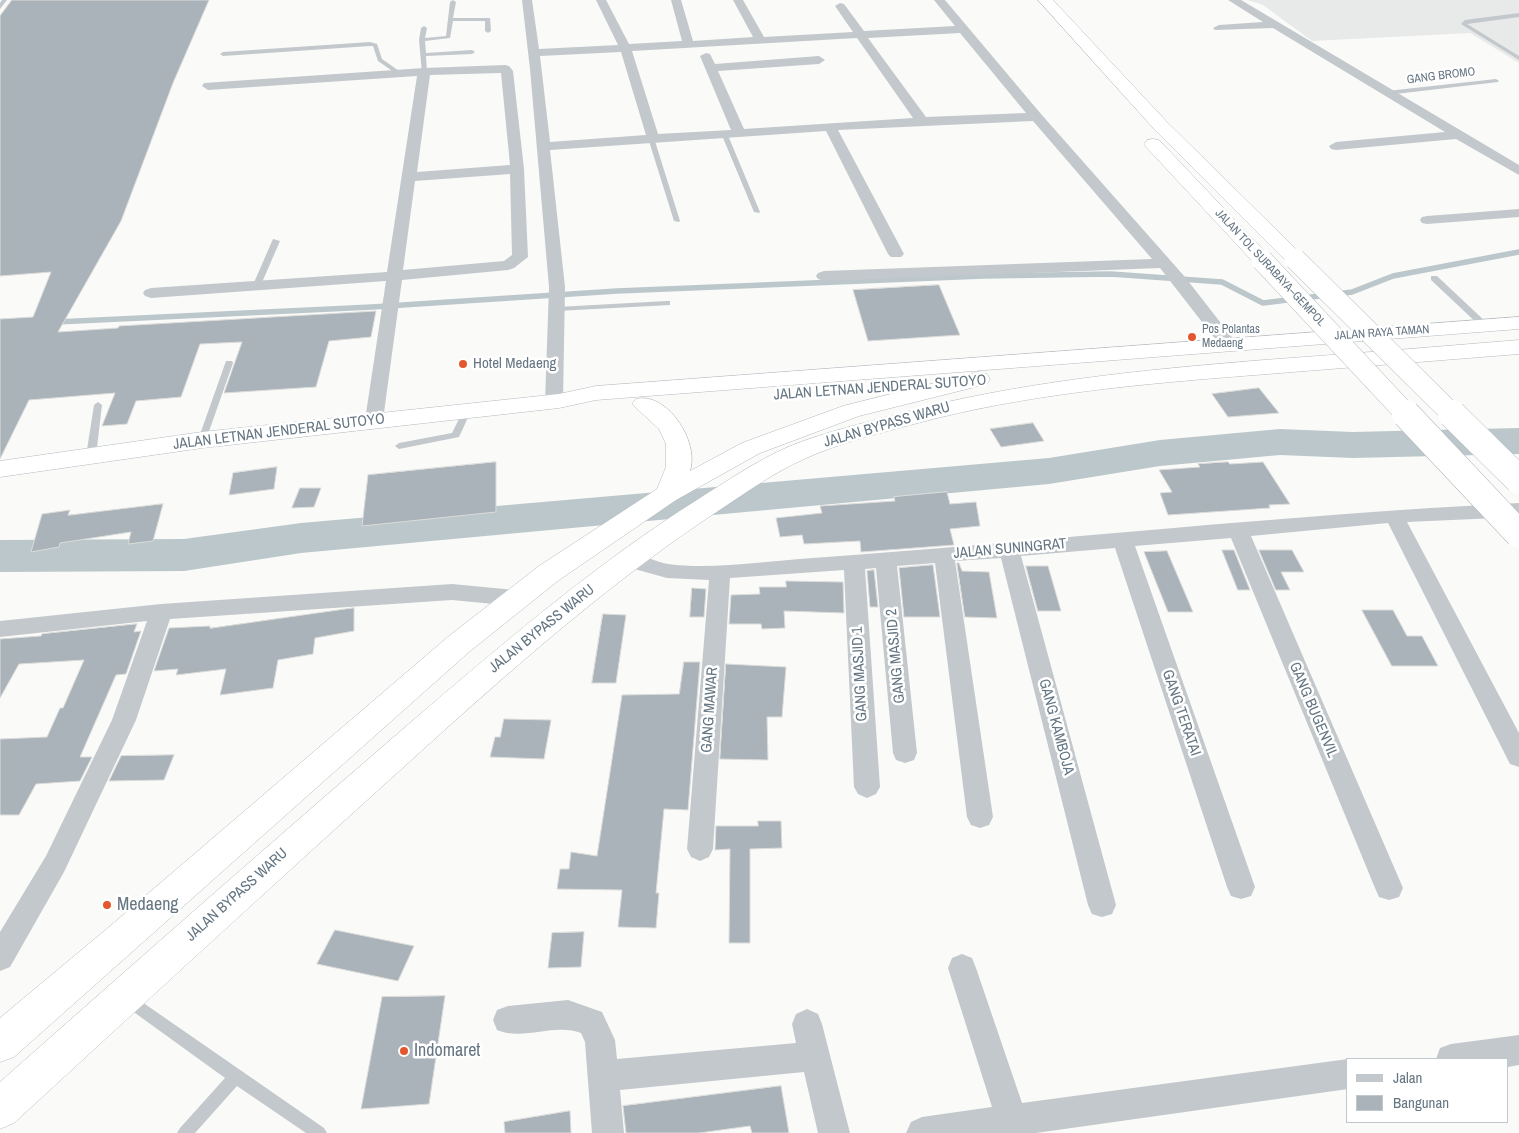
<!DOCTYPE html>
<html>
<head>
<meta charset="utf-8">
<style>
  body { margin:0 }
  #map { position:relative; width:1519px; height:1133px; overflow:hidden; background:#fafaf8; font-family:"Archivo Narrow",sans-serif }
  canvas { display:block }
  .legend { position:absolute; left:1346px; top:1058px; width:162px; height:65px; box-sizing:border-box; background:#fff; border:1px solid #c1c8cd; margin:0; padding:6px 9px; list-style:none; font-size:15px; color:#657683 }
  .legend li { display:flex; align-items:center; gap:10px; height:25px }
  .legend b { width:25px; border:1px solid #c1c8cd }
</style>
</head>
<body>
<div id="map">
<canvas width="1519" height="1133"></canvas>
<ul class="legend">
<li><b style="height:6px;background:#c3c8cc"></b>Jalan</li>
<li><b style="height:14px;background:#aab3b9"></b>Bangunan</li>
</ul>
</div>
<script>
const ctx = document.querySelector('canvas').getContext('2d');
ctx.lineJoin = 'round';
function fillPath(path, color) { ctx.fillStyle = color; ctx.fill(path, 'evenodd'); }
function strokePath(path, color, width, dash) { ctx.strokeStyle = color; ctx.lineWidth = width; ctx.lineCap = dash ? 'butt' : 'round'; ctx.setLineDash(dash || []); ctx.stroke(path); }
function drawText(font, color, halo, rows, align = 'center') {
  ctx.font = font + ' "Archivo Narrow",sans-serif'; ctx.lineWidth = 5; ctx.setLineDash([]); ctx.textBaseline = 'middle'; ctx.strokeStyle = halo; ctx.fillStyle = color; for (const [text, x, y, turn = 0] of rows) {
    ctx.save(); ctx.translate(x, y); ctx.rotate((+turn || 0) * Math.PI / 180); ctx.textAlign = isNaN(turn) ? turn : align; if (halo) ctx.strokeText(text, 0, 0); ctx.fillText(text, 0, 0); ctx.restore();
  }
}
fillPath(new Path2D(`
  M1247,0H1519V63L1470,33L1312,41L1263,5Z`), '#e8e9e9');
strokePath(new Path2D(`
  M56,322L372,307L617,291L983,276L1111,274L1222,282L1263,303L1352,292L1393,276L1519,252`), '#bbc7cb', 5.5);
fillPath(new Path2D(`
  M1519,428V454L1353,458L1280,455L1160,466L1049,484L301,553L184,571L0,572V540L184,539L301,523L1049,458L1160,440L1280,429L1353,432Z`), '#bbc7cb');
const building = new Path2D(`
  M12,0H209L173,83L121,221L58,332L118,328L119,326L376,311L371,337L329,341L316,387L224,393L242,342L200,344L181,397L136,401L127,424L102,426L115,393L29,400L0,459V319L33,317L51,272L0,276V16Z
  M939,285L960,335L868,341L853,290Z
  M1259,388L1279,413L1228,417L1212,394Z
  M1033,423L1044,441L1001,447L990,429Z
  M496,462V512L362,526L368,475Z
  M1228,462L1230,464L1263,462L1290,504L1269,505L1270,508L1168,515L1160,493L1172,492L1159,470L1200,467L1198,464Z
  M277,467L274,489L229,495L233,473Z
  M300,488H321L314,507L292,508Z
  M947,492L950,504L976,502L980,526L950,529L954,545L861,552L860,541L804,544L802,535L780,537L776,518L822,513L820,506L895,501L894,497Z
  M163,504L153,541L128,544L131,532L60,543L59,547L31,552L42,514L70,510L68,515Z
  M1222,550H1234L1250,590H1238Z
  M1259,550H1292L1304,572H1281L1290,590H1276Z
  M1167,551L1193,612H1168L1144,552Z
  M957,563H959L962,571L989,572L997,618L965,617Z
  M933,565L940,617H904L899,568Z
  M1026,566H1048L1061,611H1038Z
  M874,570L878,607H870L867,571Z
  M786,581L843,582L844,613L784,611L785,628L762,629L761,624H729L731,595L760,594L759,587H786Z
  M692,588L706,589L704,617H690Z
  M354,608V631L315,638L313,654L278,660L273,688L220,695L226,669L176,675L178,669L154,671L169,628L210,626V628Z
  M1362,610H1393L1407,636H1422L1438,666H1392Z
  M603,614L626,615L616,683H592Z
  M137,624L134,632L141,631L126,674L116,675L80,757H92L80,781L36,784L19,815H0V739L47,737L60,708H63L84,660L19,664L0,698V639L41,636L42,634Z
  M684,662H700L688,810L664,809L656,893H659L656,928L618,927L622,890L557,889L560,869H569L571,852L597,856L622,695L679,694Z
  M726,664L786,667L782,717H767L768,760L720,759Z
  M504,719L551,720L544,759L490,757L495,737H500Z
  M174,755L164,780L109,781L121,756Z
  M758,821H781L782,848L750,849V943H729L730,849L715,850L716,826H758Z
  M335,930L414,946L398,981L317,964Z
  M584,932L581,967L548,968L552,933Z
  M445,996L429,1104L361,1109L382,997Z
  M781,1086L789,1133H752L750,1126L699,1133H626L623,1106Z
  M570,1111L571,1133H505L504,1122Z`);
fillPath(building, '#aab3b9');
strokePath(building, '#dcdcda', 1);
const highway = new Path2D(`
  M1038,0H1053L1167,122L1302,255L1305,259L1302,263L1295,265L1288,263L1155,130Z
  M1153,139L1159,140L1269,256L1272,260L1269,264L1262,266L1255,264L1147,148L1144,144L1147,140Z
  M1519,317V329L596,400L559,408L202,448L0,477V461L202,432L559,394L596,386Z
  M1519,340V354C1431,361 1343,368 1255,375C1140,384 1025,394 914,424C877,434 839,443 804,459C775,472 748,491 721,509C620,575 528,655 439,735C296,864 155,993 14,1123L0,1129V1082C141,957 282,833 425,710C512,636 600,561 697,500C727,481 756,461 788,447C824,432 861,424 898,414C1018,382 1141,370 1264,360C1349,354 1434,347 1519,340Z
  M979,372L987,374L990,379L987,384L859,416L760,453L676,500L559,580L469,652L14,1057L0,1062V1018L109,927L449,636L539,566L657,489L666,467V444L659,429L632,404L636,399C666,391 700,441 690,471L742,443L843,406Z`);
strokePath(highway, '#b4b9bd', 1);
fillPath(new Path2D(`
  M2,0H7L0,9V3Z
  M453,0L456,2L453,18H490L491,31L488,33L485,31V21H453L450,38L425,41L426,53L472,50L475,52L472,54L426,56L427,72L422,73L419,40L421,28L424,26L427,28L425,38L446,36L450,2Z
  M1519,13V17L1467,24L1519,56V60L1461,24L1465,20Z
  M370,42L377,44L382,59L402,73V75H398L378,61L373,46H370L223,56L220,54L223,52Z
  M1496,79L1499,81L1498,82L1387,95L1384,93L1387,91Z
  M722,132L727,133L760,212L759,213L754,212L721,133Z
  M651,136L654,138L680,221L679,222L674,221L648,138Z
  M273,239L280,241L260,287L259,289H253L252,287Z
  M1431,276H1437L1487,323V327H1481L1431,280Z
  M667,301H670V305L557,311L553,309L557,307Z
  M226,361H232L233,363L206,440L202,443L199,442L198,440Z
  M98,402L102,405L96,456L91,459L86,456L94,405Z
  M467,408L471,411L459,437L399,449L395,446L399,443L452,433L463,411Z
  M129,993L324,1128L327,1133H306L237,1086L195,1133H177L180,1128L225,1078L124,1005L122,1000L124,995Z`), '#c3c8cc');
fillPath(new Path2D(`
  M522,0H532L539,49L618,45L596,0H606L629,44L682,41L671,0H681L693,41L753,37L733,0H743L764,37L853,32L835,6L840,3L844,4L864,31L955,26L934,0H945L1041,114L1185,277L1238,345L1235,349L1229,350L1223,349L1160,268L824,281L818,279L816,276L818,273L824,271L1152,259L1033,121L838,130L904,254L901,257H891L888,254L826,131L550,150L565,287L563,402L560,406L554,407L548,406L545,402L549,287L530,69ZM960,33L1026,113L926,117L868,38ZM857,38L913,118L744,129L718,71L819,64L825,60L819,56L715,64L710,54L706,53L700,56L731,130L658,134L632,51ZM621,52L646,135L550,142L540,56Z
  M1228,0H1241L1519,165V175L1456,139L1336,150L1331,149L1329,146L1336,142L1445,132L1273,28L1215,30L1213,28L1219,25L1263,22Z
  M505,65L509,66L513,71L524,169L528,257L514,268L508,270L402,280L383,420L381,424L374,426L367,424L365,420L386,281L151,298L145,296L143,293L145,290L151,288L387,272L417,76L208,90L202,86L204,83L424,68ZM501,73L510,165L417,172L430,75ZM510,174L512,255L504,261L403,270L415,181Z
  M1519,209V217L1427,224L1422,223L1420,220L1422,217L1427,216Z
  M1519,503V517L1407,522L1519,733V767L1510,764L1388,523L1251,536L1403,888L1399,897L1389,900L1379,897L1375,888L1231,538L1135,546L1255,887L1251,896L1241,899L1231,896L1227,887L1115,548L1021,556L1116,905L1112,914L1102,917L1092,914L1088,905L1001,558L955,561L993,817L989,825L980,828L971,825L967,817L935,563L897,566L917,753L914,760L905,763L896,760L893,753L876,568L865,569L880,787L876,794L867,798L858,794L854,787L844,570L730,578L713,849L709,857L700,861L691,857L687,849L709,580L667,578L620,565L616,560L620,555C635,550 652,561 668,564C712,570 767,561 813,558C1048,541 1283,515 1519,503Z
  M452,584L515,590L523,592L526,598L523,604L515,606L452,600L170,619L136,720L64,872L10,967L0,971V932L46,856L112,720L147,621L0,637V621L161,604Z
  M962,954L972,958L976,968L1022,1103L1348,1059H1350H1348V1089L1036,1133H906L911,1122L922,1117L992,1107L948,968L952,958Z
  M568,1000L602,1012L615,1040L617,1059L796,1043L792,1024L796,1014L807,1009L818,1014L822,1024L850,1133H818L804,1072L620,1090L624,1133H592L585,1042L581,1033C554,1023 524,1041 497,1030L493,1020L497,1010L508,1006Z
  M1519,1035V1065L1508,1067V1059H1436L1440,1048L1451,1044Z`), '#c3c8cc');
fillPath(highway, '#fff');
const highwayBridgeFar1 = new Path2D(`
  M1295,259L1453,415
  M1262,260L1407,415`);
const highwayBridge = new Path2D(`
  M1406,414L1519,534
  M1452,414L1519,480`);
strokePath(highwayBridgeFar1, '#b4b9bd', 22, []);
strokePath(highwayBridge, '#b4b9bd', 29, []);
strokePath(highwayBridgeFar1, '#fff', 21);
strokePath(highwayBridge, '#fff', 28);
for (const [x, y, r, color] of [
  [1192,337,5,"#e4572e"],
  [463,364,5,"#e4572e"],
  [107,905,5,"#e4572e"],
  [404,1051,5,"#e4572e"]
]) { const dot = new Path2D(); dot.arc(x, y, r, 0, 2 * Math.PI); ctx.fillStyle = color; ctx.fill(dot); strokePath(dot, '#fff', 2); }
drawText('12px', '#657683', '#fff', [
  ["GANG BROMO",1441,76,-7],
  ["JALAN TOL SURABAYA–GEMPOL",1270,268,47],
  ["JALAN RAYA TAMAN",1382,333,-4]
]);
drawText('12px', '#657683', '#fff', [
  ["Pos Polantas",1202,330],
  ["Medaeng",1202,344]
], 'left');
drawText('15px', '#657683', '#fff', [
  ["Hotel Medaeng",473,364]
], 'left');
drawText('15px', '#657683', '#fff', [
  ["JALAN LETNAN JENDERAL SUTOYO",880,388,-4],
  ["JALAN BYPASS WARU",887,425,-16],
  ["JALAN LETNAN JENDERAL SUTOYO",279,432,-7],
  ["JALAN SUNINGRAT",1010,549,-5],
  ["JALAN BYPASS WARU",542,629,-39],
  ["GANG MASJID 2",896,656,-95],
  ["GANG MASJID 1",860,674,-93],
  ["GANG MAWAR",710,710,-86],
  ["GANG BUGENVIL",1313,710,67],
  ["GANG TERATAI",1181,713,71],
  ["GANG KAMBOJA",1056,727,75],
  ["JALAN BYPASS WARU",237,895,-42]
]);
drawText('18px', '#657683', '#fff', [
  ["Medaeng",117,905],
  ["Indomaret",414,1051]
], 'left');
</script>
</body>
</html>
